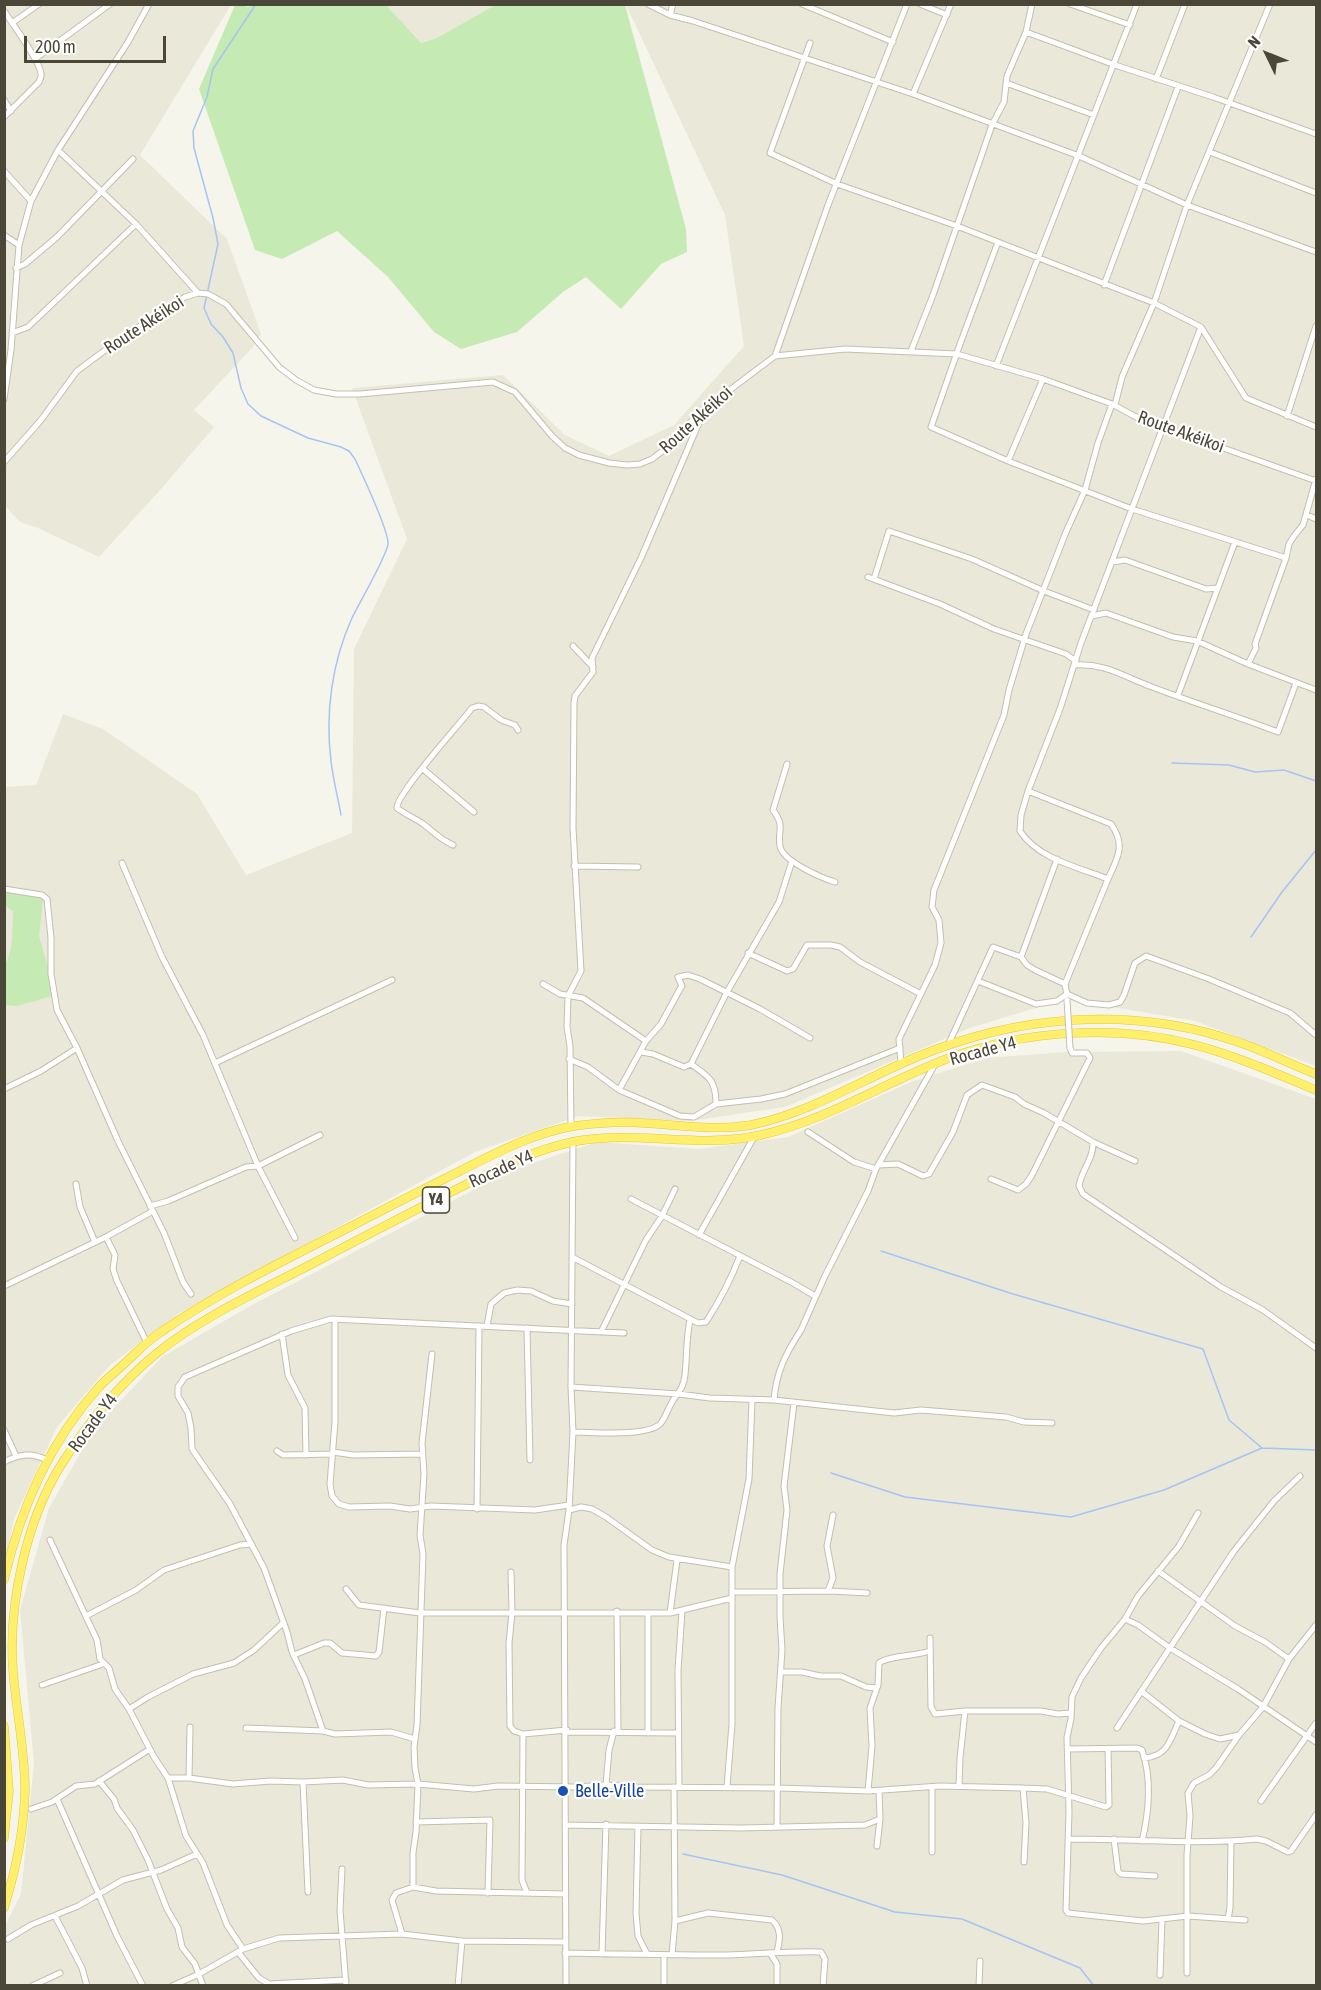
<!DOCTYPE html>
<html>
<head>
<meta charset="utf-8">
<style>
  body { margin:0 }
  #map { position:relative; width:1321px; height:1990px; overflow:hidden; background:#f6f5eb; font-family:"Asap Condensed",sans-serif }
  canvas { display:block }
  .frame { position:absolute; inset:0; border:6px solid #4a4738; pointer-events:none }
  .north { position:absolute; left:1237px; top:24px; width:60px; height:60px; -webkit-text-stroke:4px #fff; paint-order:stroke; rotate:313deg; font-size:16px; font-weight:700; line-height:24px; text-align:center; color:#4a4738 }
  .north::after { content:''; display:block; margin:auto; width:21px; height:27px; background:#4a4738; clip-path:polygon(50% 0,100% 100%,50% 72%,0 100%) }
  .scale { position:absolute; left:24px; top:36px; width:142px; height:27px; box-sizing:border-box; border:3px solid #4a4738; border-top:0; padding-left:8px; font-size:18px; line-height:21px; white-space:nowrap; color:#4a4738; -webkit-text-stroke:4px #fff; paint-order:stroke }
</style>
</head>
<body>
<div id="map">
<canvas width="1321" height="1990"></canvas>
<div class="frame"></div>
<div class="north">N</div>
<div class="scale">200 m</div>
</div>
<script>
const ctx = document.querySelector('canvas').getContext('2d');
ctx.lineJoin = 'round';
function fillPath(path, color) { ctx.fillStyle = color; ctx.fill(path, 'evenodd'); }
function strokePath(path, color, width, dash) { ctx.strokeStyle = color; ctx.lineWidth = width; ctx.lineCap = dash ? 'butt' : 'round'; ctx.setLineDash(dash || []); ctx.stroke(path); }
function drawText(font, color, halo, rows, align = 'center') {
  ctx.font = font + ' "Asap Condensed",sans-serif'; ctx.lineWidth = 4.5; ctx.setLineDash([]); ctx.textBaseline = 'middle'; ctx.strokeStyle = halo; ctx.fillStyle = color; for (const [text, x, y, turn = 0] of rows) {
    ctx.save(); ctx.translate(x, y); ctx.rotate((+turn || 0) * Math.PI / 180); ctx.textAlign = isNaN(turn) ? turn : align; if (halo) ctx.strokeText(text, 0, 0); ctx.fillText(text, 0, 0); ctx.restore();
  }
}
fillPath(new Path2D(`
  M4,5H231L140,155L227,239L261,334L252,348L194,410L214,427L161,489L99,557L38,528L20,522L5,506Z
  M386,5H495L437,38L421,43Z
  M626,5H1316V1066L1195,1021L1065,999L970,1028L785,1107L690,1121L578,1116L475,1152L178,1314L110,1365L57,1427L14,1519L5,1561V787L36,785L63,714L103,729L197,794L246,875L352,833L354,649L407,539L352,388L503,375L565,435L609,456L674,425L744,346L725,215Z
  M1181,1051L1316,1099V1985L5,1986L4,1928L21,1894L34,1763L20,1610L49,1508L94,1429L162,1357L250,1306L514,1169L597,1142L699,1149L788,1137L911,1082L986,1058L1067,1052Z`), '#eae8d9');
fillPath(new Path2D(`
  M257,5H386L421,43L437,38L495,5H625L686,229L687,252L661,264L621,309L586,277L563,292L517,332L461,349L434,332L388,277L337,231L282,259L255,250L199,89L235,5H244L247,7Z
  M4,891L43,899L39,936L50,975L52,996L17,1006L5,1005V965C14,951 12,927 13,911L5,906Z`), '#c5eab3');
strokePath(new Path2D(`
  M256,4L213,69L207,97L193,131L194,148L213,218L218,244L204,308L211,324L223,337L233,353L241,388L248,404L261,416L308,438L341,447L349,451L355,459C362,474 389,532 388,544C386,558 360,601 352,618C332,662 325,713 331,761C333,779 338,798 341,815
  M1172,763L1229,765L1255,772L1284,770L1316,781
  M1251,937L1282,892L1316,850
  M881,1251L1013,1294L1203,1349L1229,1420L1262,1448
  M831,1473L905,1497L1071,1517L1164,1490L1262,1448L1316,1450
  M683,1854L782,1875L895,1912L962,1919L1080,1968L1094,1986`), '#a7c3f3', 1.5);
const minor = new Path2D(`
  M648,4L670,15L693,21L913,94L1079,156L1187,205L1316,252
  M802,4L893,42
  M920,4L947,15
  M1070,4L1130,25
  M4,11C13,24 39,60 41,73C42,77 40,79 39,82L4,117
  M670,15L673,4
  M12,23L39,4
  M1026,32L1115,65L1213,97L1316,134
  M810,43L770,153L837,184L957,226L1154,303L1201,327L1246,398L1316,427
  M35,59L110,4
  M1156,79L1185,4
  M1006,83L1094,115
  M913,94L951,4
  M4,100L11,111
  M58,150L136,224L198,293
  M1210,152L1316,193
  M4,171L31,201
  M4,235L19,245
  M998,242L960,344L931,427L1008,461
  M16,268L25,264L57,237L133,159
  M1104,285L1178,87
  M12,333L28,327L136,224
  M911,351L933,295L992,125L1004,102L1007,76L1026,32L1032,4
  M775,356L828,205L907,4
  M996,366L1137,4
  M1043,379L1008,461L1132,509L1286,558
  M4,399L11,350L19,245L31,201L58,150L128,42L149,4
  M1115,405L1122,377L1154,303L1187,205L1270,4
  M1287,416L1316,326
  M4,462L41,420L77,371L123,337L185,297L198,293L208,294L226,304L279,367L296,380L314,390L336,394H360L493,382L515,392L552,436L565,448L579,455L609,463L627,465L640,464L652,459L669,446L698,414L775,356L845,349L957,354L1043,379L1112,404L1138,418L1164,427L1316,481
  M1307,515L1316,519
  M1112,562L1125,560L1206,589L1218,588
  M868,577L940,604L994,629L1066,654L1076,661
  M874,579L889,531L972,559L1044,591L1094,610
  M1092,616L1106,613L1173,637L1197,641L1248,664L1316,690
  M573,646L593,667
  M1248,664L1256,648L1255,644L1286,558L1289,544L1294,536L1303,525L1316,479
  M1074,665C1106,663 1124,677 1152,687C1194,703 1236,716 1278,732L1296,683
  M1178,695L1235,542
  M787,764L773,810C786,828 777,829 780,846C782,861 822,878 835,882
  M423,769L474,812
  M1028,791L1111,824C1126,845 1118,857 1108,879
  M453,845C439,839 434,832 422,823C414,818 405,814 397,808C396,794 460,724 472,708L478,706L484,707L501,720L515,725L518,730
  M122,863L162,957L203,1035L258,1166L295,1238
  M574,866L638,867
  M4,889L42,895L47,899L51,938V974L57,1010L77,1048L118,1141L164,1233L183,1282L191,1294
  M748,953L787,971L793,969L807,945H831L840,947L860,962L921,994
  M1021,957L1057,859
  M978,981L1036,1004L1057,1001L1067,994L1087,1003L1109,1005L1120,1002L1124,995L1135,963L1146,956L1209,979L1290,1013L1316,1035
  M543,984L560,994L583,998L646,1041
  M1065,984L1108,879C1078,867 1038,859 1020,831L1021,815L1028,791L1060,709L1081,643L1201,327
  M949,1043L993,947L1021,957L1027,965L1035,970L1065,984L1067,995
  M641,1052L653,1054L684,1067L691,1064C709,1077 716,1080 716,1104L761,1099L785,1094L900,1048
  M569,1059L588,1067L619,1090L680,1116L694,1117L716,1104
  M215,1063L392,980
  M901,1063L899,1039L935,965L941,943L939,920L932,907L934,890L1004,715L1009,690L1026,634L1066,532L1085,490L1098,443L1112,404
  M691,1064L727,992L779,902L792,861
  M4,1089L41,1071L77,1048
  M619,1090L646,1041L661,1024L680,989L682,986L678,977L688,975L700,979L760,1009L810,1038
  M571,1127L570,1046L567,1027L568,996L581,971L573,828L574,703L575,696L593,672L592,658L641,558L704,411
  M808,1132L854,1162L876,1169
  M1093,1142L1135,1161
  M878,1165L898,1164L923,1176L929,1174L953,1132L967,1095L982,1085L1015,1097L1024,1104L1044,1113L1093,1142C1094,1158 1081,1171 1079,1186L1083,1194L1221,1287L1263,1310L1316,1348
  M991,1179L1018,1190L1026,1184L1032,1175L1090,1058L1087,1053H1072L1070,1048
  M76,1184L80,1207L95,1242
  M631,1199L793,1283L815,1296
  M150,1206L168,1201L246,1167L258,1166L320,1135
  M699,1235L754,1137
  M106,1237L115,1255L113,1269L117,1281L147,1343
  M572,1257L698,1323L706,1322C719,1302 731,1279 740,1256
  M4,1286L106,1237L153,1211
  M335,1319V1422L330,1484L332,1496L339,1504L349,1507L390,1506L410,1509L431,1506L535,1510L569,1505
  M487,1326L491,1304L504,1293L517,1290L531,1291L553,1301L572,1304
  M527,1328L530,1460
  M601,1332L646,1240L662,1216L675,1189
  M282,1334L288,1375L305,1408L306,1455
  M571,1387L679,1394L710,1398L774,1400L894,1413L921,1410L1006,1417L1024,1422L1052,1423
  M774,1400C776,1372 786,1353 801,1330L825,1276L868,1191L876,1169L934,1066
  M4,1430L16,1456
  M573,1432C594,1432 646,1437 660,1424C665,1419 667,1411 671,1404C677,1392 683,1391 685,1375C687,1357 686,1339 690,1320
  M277,1451L283,1455L332,1454
  M333,1452L353,1455L422,1454
  M4,1462C19,1454 32,1452 47,1460
  M477,1509L479,1326
  M569,1510L581,1507L592,1509L606,1517L652,1550L669,1557L732,1567
  M1198,1513L1179,1546L1138,1596L1125,1619L1101,1648L1081,1678L1072,1697L1071,1719L1067,1737L1069,1812L1066,1910L1068,1913L1143,1921L1188,1916L1245,1920
  M50,1540L97,1640L100,1659L109,1668L115,1689L129,1709L154,1757L168,1778L186,1836L203,1863L227,1925L243,1949
  M1158,1571L1235,1626L1265,1642L1289,1659
  M511,1572L512,1613L509,1643L510,1726L514,1731L523,1734L567,1730
  M346,1589L359,1605L420,1613H670L732,1598
  M828,1591L833,1578L827,1546L833,1515
  M733,1592L830,1591L867,1593
  M617,1611L618,1731
  M648,1613V1733
  M670,1613L677,1560
  M86,1616L136,1590L164,1570L240,1545L251,1544
  M1125,1619L1138,1625L1170,1648L1238,1689L1316,1742
  M930,1638L931,1707L935,1714L965,1711H1041L1058,1714L1070,1713
  M294,1655L324,1643H330L342,1653L376,1656L379,1652L384,1608
  M782,1672H802L820,1676H841L866,1687L877,1688
  M42,1685L103,1664
  M1141,1691L1179,1721L1205,1734L1220,1739L1239,1735L1263,1707L1289,1659L1316,1625
  M129,1709L148,1697L193,1674L234,1663L254,1650L283,1623
  M246,1728L323,1731L335,1734L391,1732L415,1739
  M1117,1728L1234,1551L1274,1501L1300,1476
  M323,1731L305,1679L292,1652L287,1632L264,1568L230,1504L192,1449L191,1428L188,1413L178,1396V1387L185,1377L291,1331L331,1319L624,1333
  M567,1732L678,1733
  M523,1734L522,1880L527,1893
  M1068,1749L1137,1748L1142,1750C1152,1778 1149,1813 1142,1841
  M1144,1758C1168,1756 1170,1740 1179,1721
  M168,1778H189L233,1784L271,1781L303,1782L343,1780L368,1785L418,1784L474,1789L498,1786L575,1787L606,1785L637,1787L779,1788L868,1791L940,1786L1023,1788L1047,1789L1106,1807L1109,1805L1108,1749
  M189,1778L190,1727
  M99,1781L114,1799L117,1808L133,1830L148,1860L167,1909L178,1928L182,1947L195,1964L203,1986
  M303,1782L308,1892
  M606,1785L609,1750L614,1731
  M959,1786L960,1758L965,1711
  M679,1787L678,1670L682,1611
  M727,1787L732,1724V1567L749,1479L752,1400
  M1023,1788L1026,1823L1024,1862
  M868,1791L872,1746L870,1708L878,1685L879,1663C887,1656 916,1656 930,1651
  M57,1799L117,1936L143,1986
  M1261,1801L1316,1723
  M31,1809L52,1802L76,1786L95,1784L150,1749
  M416,1822L490,1820L488,1893
  M565,1825L741,1828L865,1825L880,1819
  M638,1827L636,1913L638,1936L647,1954
  M777,1827L778,1708L782,1650L780,1617V1574L787,1510L784,1486L794,1403
  M1069,1839C1132,1839 1194,1845 1257,1839L1266,1841L1288,1852L1291,1851L1316,1815
  M1114,1839L1118,1871L1121,1874L1155,1876
  M877,1846L880,1819L879,1790
  M932,1852V1787
  M342,1869L340,1910L346,1986
  M413,1887V1853L416,1832L418,1784L415,1768L414,1747L417,1725L423,1554L420,1535L424,1474L422,1443L432,1354
  M55,1916L82,1968L87,1986
  M1228,1919L1230,1908L1231,1841
  M675,1921L708,1913L772,1920C782,1929 780,1940 777,1952
  M402,1934L392,1900L396,1893L413,1887L436,1891L565,1894
  M8,1939L31,1925L78,1906L123,1880L161,1870L197,1854
  M238,1952L259,1978L269,1984L346,1980
  M565,1953C619,1954 674,1955 728,1955C759,1954 790,1951 821,1952L825,1959L823,1986
  M770,1953L777,1964V1986
  M602,1954L606,1824
  M672,1955L675,1921L674,1787
  M1187,1973V1855L1190,1816L1188,1793L1194,1783L1209,1775L1216,1768L1239,1735
  M1160,1975L1162,1919
  M32,1986L60,1973
  M172,1986L199,1974L243,1949L279,1938L402,1934L462,1941L565,1942
  M458,1986L462,1941
  M566,1986L564,1545L569,1510L573,1432L571,1387L573,1141
  M664,1986V1955
  M979,1986L980,1961`);
const highway = new Path2D(`
  M4,1580C20,1510 49,1443 98,1388C106,1379 117,1371 126,1362C137,1352 148,1340 161,1332C226,1287 306,1250 377,1213C404,1199 432,1185 460,1171C496,1153 533,1133 574,1126C596,1123 621,1121 643,1123C679,1125 714,1131 751,1125C809,1113 860,1081 914,1058C1016,1015 1132,1005 1238,1042C1265,1051 1290,1064 1316,1074
  M4,1726L9,1791L4,1838
  M4,1908C16,1870 24,1830 25,1790C25,1750 16,1710 13,1670C8,1605 26,1521 61,1465C87,1424 119,1384 157,1353C207,1313 269,1287 325,1257C369,1234 413,1211 457,1189C495,1170 534,1149 577,1141C638,1130 701,1149 761,1135C828,1120 885,1082 949,1058C1025,1030 1117,1024 1195,1045C1237,1056 1277,1074 1316,1090`);
strokePath(minor, '#c2bfad', 7);
strokePath(highway, '#e2c939', 9);
strokePath(minor, '#fff', 5);
strokePath(highway, '#ffef6d', 8);
const minorBridge = new Path2D(`
  M1067,1000L1070,1048`);
strokePath(minorBridge, '#c2bfad', 7, []);
strokePath(minorBridge, '#fff', 5);
for (const [x, y, r, color] of [
  [563,1791,6,"#1a4fb4"]
]) { const dot = new Path2D(); dot.arc(x, y, r, 0, 2 * Math.PI); ctx.fillStyle = color; ctx.fill(dot); strokePath(dot, '#fff', 2); }
for (const [x, y, w] of [
  [436,1200,27]
]) { const box = new Path2D(); box.roundRect(x - w / 2, y - 13, w, 26, 4.5); ctx.fillStyle = '#fff'; ctx.fill(box); strokePath(box, '#4a4738', 1.5); }
drawText('bold 16px', '#4a4738', null, [
  ["Y4",436,1200]
]);
drawText('18px', '#4a4738', '#fff', [
  ["Route Akéikoi",144,325,-33],
  ["Route Akéikoi",696,420,-42],
  ["Route Akéikoi",1181,432,20],
  ["Rocade Y4",983,1051,-15],
  ["Rocade Y4",501,1169,-24],
  ["Rocade Y4",93,1423,-53]
]);
drawText('18px', '#164399', '#fff', [
  ["Belle-Ville",575,1791]
], 'left');
</script>
</body>
</html>
